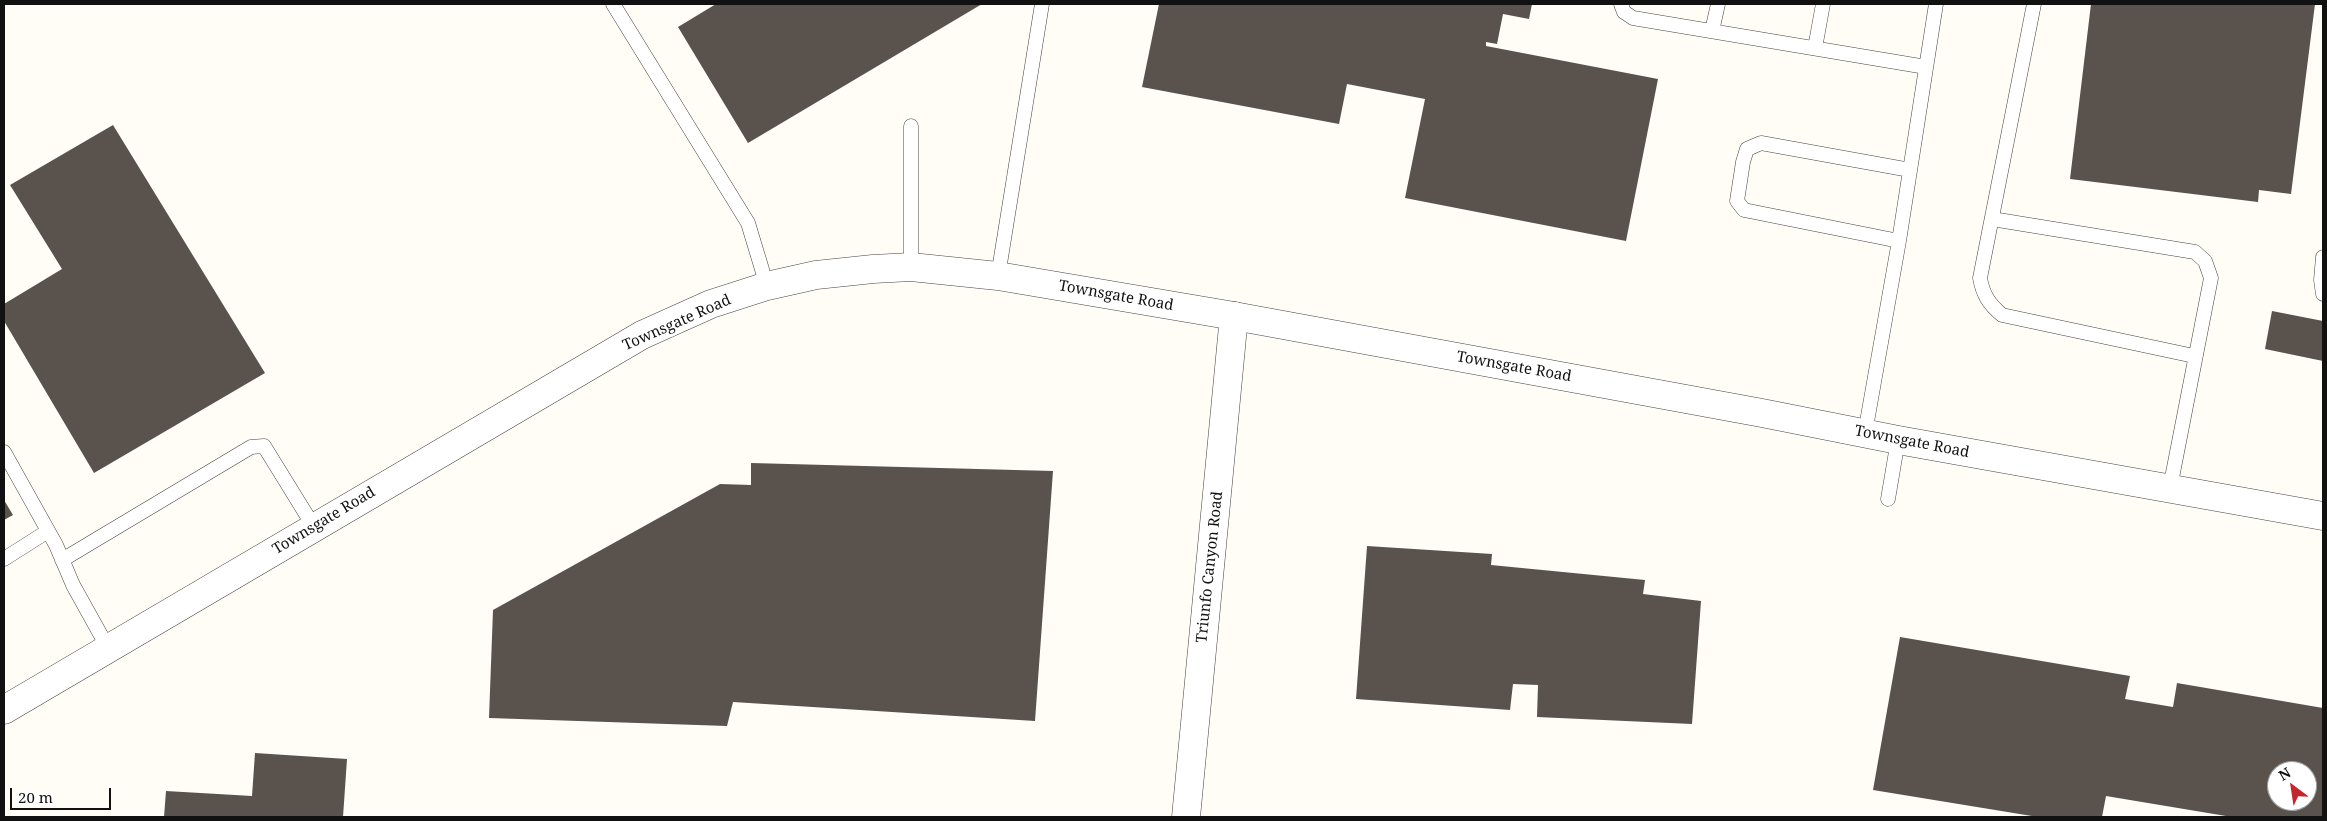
<!DOCTYPE html>
<html>
<head>
<meta charset="utf-8">
<style>
  body { margin:0 }
  #map { position:relative; width:2327px; height:821px; overflow:hidden; background:#fffdf5; font-family:"Noto Serif",serif }
  canvas { display:block }
  .frame { position:absolute; inset:0; border:5px solid #111; pointer-events:none }
  .north { position:absolute; left:2267px; top:761px; width:50px; height:50px; box-sizing:border-box; background:#fff; border:1px solid #a0a0a0; border-radius:50%; rotate:329deg; font-size:14px; font-weight:700; line-height:20px; text-align:center; color:#111 }
  .north::after { content:''; display:block; margin:auto; width:18px; height:22px; background:#c4262e; clip-path:polygon(50% 0,100% 100%,50% 72%,0 100%) }
  .scale { position:absolute; left:10px; top:788px; width:101px; height:22px; box-sizing:border-box; border:2px solid #111; border-top:0; padding-left:6px; font-size:15px; line-height:18px; white-space:nowrap; color:#111; -webkit-text-stroke:4px #fff; paint-order:stroke }
</style>
</head>
<body>
<div id="map">
<canvas width="2327" height="821"></canvas>
<div class="frame"></div>
<div class="north">N</div>
<div class="scale">20 m</div>
</div>
<script>
const ctx = document.querySelector('canvas').getContext('2d');
ctx.lineJoin = 'round';
function fillPath(path, color) { ctx.fillStyle = color; ctx.fill(path, 'evenodd'); }
function strokePath(path, color, width, dash) { ctx.strokeStyle = color; ctx.lineWidth = width; ctx.lineCap = dash ? 'butt' : 'round'; ctx.setLineDash(dash || []); ctx.stroke(path); }
function drawText(font, color, halo, rows, align = 'center') {
  ctx.font = font + ' "Noto Serif",serif'; ctx.lineWidth = 5; ctx.setLineDash([]); ctx.textBaseline = 'middle'; ctx.strokeStyle = halo; ctx.fillStyle = color; for (const [text, x, y, turn = 0] of rows) {
    ctx.save(); ctx.translate(x, y); ctx.rotate((+turn || 0) * Math.PI / 180); ctx.textAlign = isNaN(turn) ? turn : align; if (halo) ctx.strokeText(text, 0, 0); ctx.fillText(text, 0, 0); ctx.restore();
  }
}
fillPath(new Path2D(`
  M716,4H982L748,143L678,27Z
  M1159,4H1532L1529,19L1503,14L1497,44L1486,42V46L1658,79L1626,241L1405,198L1425,99L1347,84L1339,124L1142,87Z
  M2091,4H2315L2291,194L2259,190L2258,202L2070,179Z
  M113,125L265,373L94,473L4,321V304L62,269L10,185Z
  M2272,311L2323,321V361L2265,349Z
  M751,463L1053,471L1035,721L733,702L727,726L489,718L493,610L720,484L751,485Z
  M4,500L13,515L4,520Z
  M1367,546L1492,554L1491,565L1645,580L1643,594L1701,601L1692,724L1537,717L1538,685L1513,684L1510,710L1356,699Z
  M1900,637L2130,676L2125,699L2173,707L2177,683L2323,708V817H2232L2106,796L2102,817H2038L1873,790ZM2277,771H2307V801H2277Z
  M255,753L347,759L343,817H164L166,791L252,796Z`), '#5a524d');
const service = new Path2D(`
  M613,4L748,223L767,286
  M1621,4L1624,12L1633,18L1926,67
  M2034,4L1980,278C1983,295 1989,304 2002,315L2194,356
  M1712,31L1718,4
  M1815,48L1823,4
  M911,126V267
  M1992,219L2195,252L2205,261L2211,278L2170,488
  M1899,241L1744,210L1737,201L1743,162L1747,149L1761,143L1910,170
  M2323,257L2321,280L2323,294
  M998,276L1042,4
  M1865,433L1899,241L1936,4
  M4,452L56,545L73,585L108,648
  M1888,499L1898,440
  M4,559L48,531
  M62,560L251,447L264,446L314,527`);
const minor = new Path2D(`
  M1186,817L1234,316`);
const tertiary = new Path2D(`
  M4,710L642,335L711,304L767,286L816,275L873,269L911,267L998,276L1234,316L1762,413L1898,440L2323,516`);
strokePath(service, '#444', 15);
strokePath(minor, '#444', 29);
strokePath(tertiary, '#444', 29);
strokePath(service, '#fff', 14);
strokePath(minor, '#fff', 28);
strokePath(tertiary, '#fff', 28);
drawText('15px', '#111', '#fff', [
  ["Townsgate Road",1116,296,10],
  ["Townsgate Road",677,323,-24],
  ["Townsgate Road",1514,367,10],
  ["Townsgate Road",1912,442,11],
  ["Townsgate Road",324,521,-31],
  ["Triunfo Canyon Road",1210,567,-84]
]);
</script>
</body>
</html>
